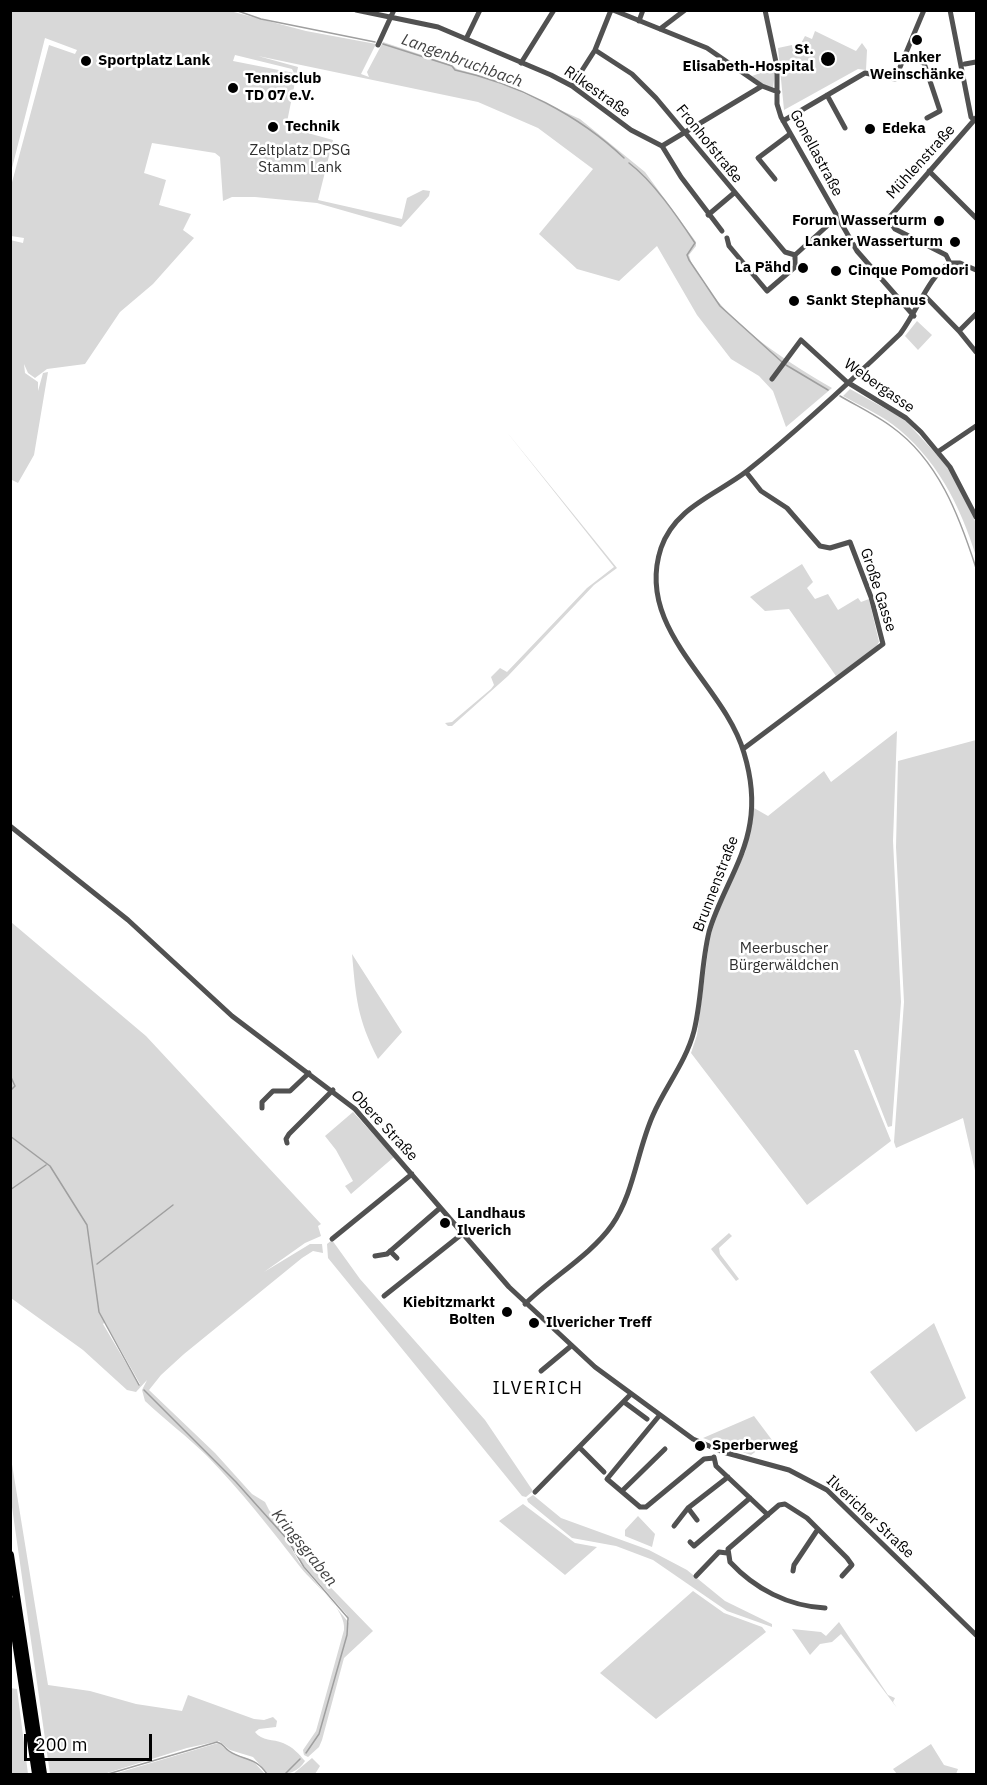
<!DOCTYPE html>
<html>
<head>
<meta charset="utf-8">
<style>
  body { margin:0 }
  #map { position:relative; width:987px; height:1785px; overflow:hidden; background:#fff; font-family:"IBM Plex Sans",sans-serif }
  canvas { display:block }
  .frame { position:absolute; inset:0; border:12px solid #000; pointer-events:none }
  .scale { position:absolute; left:24px; top:1734px; width:128px; height:27px; box-sizing:border-box; border:3px solid #000; border-top:0; padding-left:8px; font-size:18px; line-height:21px; white-space:nowrap; color:#000; -webkit-text-stroke:4px #fff; paint-order:stroke }
</style>
</head>
<body>
<div id="map">
<canvas width="987" height="1785"></canvas>
<div class="frame"></div>
<div class="scale">200 m</div>
</div>
<script>
const ctx = document.querySelector('canvas').getContext('2d');
ctx.lineJoin = 'round';
function fillPath(path, color) { ctx.fillStyle = color; ctx.fill(path, 'evenodd'); }
function strokePath(path, color, width, dash) { ctx.strokeStyle = color; ctx.lineWidth = width; ctx.lineCap = dash ? 'butt' : 'round'; ctx.setLineDash(dash || []); ctx.stroke(path); }
function drawText(font, color, halo, rows, align = 'center') {
  ctx.font = font + ' "IBM Plex Sans",sans-serif'; ctx.lineWidth = 5; ctx.setLineDash([]); ctx.textBaseline = 'middle'; ctx.strokeStyle = halo; ctx.fillStyle = color; for (const [text, x, y, turn = 0] of rows) {
    ctx.save(); ctx.translate(x, y); ctx.rotate((+turn || 0) * Math.PI / 180); ctx.textAlign = isNaN(turn) ? turn : align; if (halo) ctx.strokeText(text, 0, 0); ctx.fillText(text, 0, 0); ctx.restore();
  }
}
fillPath(new Path2D(`
  M11,11H230L306,31L376,44L361,74L369,77L367,72L383,42L452,65L457,69L490,78L580,119L645,172L696,242V246L689,255L691,262C719,318 780,358 832,388L786,427L773,391L759,376L731,359L697,315L657,246L619,281L577,269L539,234L593,169L538,128L478,102L258,56L298,67L286,127L333,140L318,200L402,219L407,198L423,190L430,191L429,196L401,227L317,203L255,197H232L223,201L220,157L215,153L152,143L144,173L166,180L159,205L191,214L183,230L194,238L153,284L120,312L85,364L47,369L35,378L28,373L24,364L25,373L38,382V391L43,373L48,372L34,455L18,483L10,479V240L23,243L24,238L11,236V186L49,45L75,54L77,50L45,38L11,172ZM235,55L292,69L294,73L233,61Z
  M815,31L856,51L862,43L867,50L866,70L858,69L784,110L778,48L792,45L793,50L798,49L805,36L812,39Z
  M771,65L775,72L773,88L764,85L752,76L769,70Z
  M917,321L932,335L918,350L905,336Z
  M850,389L904,419L949,468L976,523V556C960,505 936,457 892,424C877,413 859,405 843,396Z
  M506,431L617,568L594,585L508,676L452,726H448L445,723L452,722L491,689L494,685L491,677L500,668L507,672L587,588L614,567Z
  M802,564L813,582L807,588L815,599L828,594L838,610L858,598L861,602L869,599L879,642L875,649L836,676L789,609L765,611L750,597Z
  M897,731L893,841L901,1002L892,1126L888,1127L858,1050H854L891,1141L807,1205L691,1053L697,1035L710,936L720,908L746,850L754,808L768,816L824,771L831,782Z
  M976,740V1175L963,1118L896,1148L894,1142L904,1002L896,847L898,761Z
  M11,922L146,1036L321,1224L318,1226L321,1236L305,1243L264,1272L310,1244H322L323,1253L313,1251L302,1258L184,1354L161,1375L149,1390L215,1453L252,1494L265,1502L269,1510L294,1541L306,1562L373,1631L344,1658L322,1740L319,1747L308,1757L304,1755L303,1750L316,1731L344,1630C347,1610 313,1583 301,1568C271,1529 241,1491 207,1456C187,1436 165,1420 145,1401L142,1390L147,1380L136,1392L127,1390L83,1350L11,1298ZM105,1322L140,1384L139,1385L103,1324ZM286,1539L305,1567L347,1615L349,1623L299,1562Z
  M352,954L402,1032L378,1059C357,1018 356,998 352,954Z
  M353,1112L394,1157L351,1194L345,1186L353,1181L336,1150L325,1136Z
  M729,1233L732,1236L719,1248L720,1254L739,1279L736,1281L711,1249Z
  M332,1240L360,1279L485,1420L533,1491L526,1497L522,1496L328,1258L327,1244Z
  M934,1323L966,1398L916,1432L870,1372Z
  M754,1416L772,1440L751,1455L703,1438Z
  M10,1452L48,1685L90,1691L136,1704L182,1711L188,1695L254,1719L264,1720L273,1717L277,1721L276,1727L259,1729L255,1732C262,1741 273,1739 283,1743C293,1747 299,1754 305,1761C296,1775 284,1775 268,1774L253,1757L230,1750L219,1741L187,1748L104,1774H50L11,1500Z
  M533,1495L561,1518L649,1550L687,1570L725,1601L772,1624V1627L727,1611L653,1560L616,1546L572,1538L528,1502L527,1499Z
  M523,1504L575,1543L597,1547L565,1575L499,1521Z
  M638,1516L655,1534L652,1547L625,1536V1530Z
  M693,1591L724,1613L762,1627L766,1632L656,1719L600,1673Z
  M839,1622L888,1695L895,1698L893,1702L897,1708L841,1634L832,1642L820,1644L810,1655L792,1629L821,1632L826,1636Z
  M10,1688L17,1689L28,1774H11Z
  M218,1743L230,1752L253,1761L265,1774H114Z
  M931,1744L944,1765L958,1769L956,1774H897L893,1769Z
  M312,1758L320,1766L315,1774H293Z`), '#d8d8d8');
strokePath(new Path2D(`
  M235,10L261,19L375,42
  M383,44L452,66L455,70C516,83 579,115 624,158
  M629,163C653,181 677,216 695,243L687,255L689,260L720,306L782,362
  M786,365L828,390
  M840,396C857,406 876,415 892,427C938,460 959,515 976,568
  M10,1075L15,1086L10,1091
  M10,1136L50,1166L87,1225L99,1312L139,1385
  M10,1190L46,1165
  M97,1264L173,1205
  M144,1390L236,1482L287,1539L304,1567L348,1618L347,1635L319,1734L306,1753
  M108,1774L217,1742C224,1744 223,1747 229,1751C243,1761 255,1756 267,1774
  M285,1774L300,1759`), '#9f9f9f', 1.5);
strokePath(new Path2D(`
  M356,10L438,27L551,75L572,86L631,130L662,146L762,86L778,92
  M613,10L707,48L762,86
  M765,10L777,67V104L781,117L857,251L914,316
  M950,10L971,117L974,120
  M639,21L643,10
  M660,29L685,10
  M466,39L480,10
  M378,45L394,10
  M595,50L632,74L656,98L785,252L795,255L837,217
  M904,55L924,63L940,111L927,118
  M521,63L554,10
  M965,64L976,62
  M572,86L595,50L611,10
  M827,95L845,128
  M783,121L865,73L895,79L924,10
  M662,146L681,177L722,231
  M929,171L976,218
  M775,179L758,158L790,134
  M708,215L734,193
  M727,238L729,246L767,291L795,267V255
  M950,263L946,255L895,229L888,219L976,118
  M950,263H960L976,270
  M925,296L959,331
  M976,314L959,331L976,352
  M772,379L801,340L847,382L906,418L921,432L950,467L976,517
  M939,451L976,426
  M743,749L883,644L871,597L850,542L830,548L820,546L787,508L761,491L746,472
  M10,826L128,920L232,1016L355,1109L509,1287L595,1367L693,1439L723,1452L789,1470L827,1490L976,1635
  M262,1108V1102L273,1091H290L309,1073
  M287,1143L286,1139L289,1134L333,1090
  M332,1239L412,1174
  M390,1251L397,1258
  M375,1256L387,1254L440,1208
  M384,1296L462,1234
  M525,1304C551,1278 591,1255 612,1225C634,1193 637,1151 653,1115C665,1087 686,1062 694,1031C702,999 701,965 709,932C720,894 744,862 750,823C754,799 751,776 744,753C724,683 634,630 661,548C675,507 716,495 747,471C800,429 851,381 900,334C915,315 930,274 950,263
  M541,1371L571,1346
  M624,1402L647,1419
  M659,1416L607,1479L640,1507H646L704,1459L714,1458
  M579,1447L604,1472
  M714,1457L716,1466L768,1515
  M622,1491L665,1449
  M535,1492L630,1395
  M697,1520L688,1508L728,1477
  M674,1526L688,1508
  M690,1542L694,1546L750,1498
  M793,1571L794,1565L818,1529
  M696,1576L719,1552L727,1553
  M825,1608C788,1606 755,1589 730,1562L728,1549L779,1505L785,1504L807,1518L847,1558L852,1565L842,1576`), '#515151', 5);
strokePath(new Path2D(`
  M10,1555L43,1774
  M10,1601L36,1774`), '#000', 8);
for (const [x, y, r, color] of [
  [917,40,6,"#000"],
  [828,59,8,"#000"],
  [86,61,6,"#000"],
  [233,88,6,"#000"],
  [273,127,6,"#000"],
  [870,129,6,"#000"],
  [939,221,6,"#000"],
  [955,242,6,"#000"],
  [803,268,6,"#000"],
  [836,271,6,"#000"],
  [794,301,6,"#000"],
  [445,1223,6,"#000"],
  [507,1312,6,"#000"],
  [534,1323,6,"#000"],
  [700,1446,6,"#000"]
]) { const dot = new Path2D(); dot.arc(x, y, r, 0, 2 * Math.PI); ctx.fillStyle = color; ctx.fill(dot); strokePath(dot, '#fff', 2); }
drawText('bold 15px', '#000', '#fff', [
  ["St.",814,50,"right"],
  ["Elisabeth-Hospital",814,67,"right"],
  ["Lanker",917,58,"center"],
  ["Weinschänke",917,75,"center"],
  ["Sportplatz Lank",98,61],
  ["Tennisclub",245,79],
  ["TD 07 e.V.",245,96],
  ["Technik",285,127],
  ["Edeka",882,129],
  ["Forum Wasserturm",927,221,"right"],
  ["Lanker Wasserturm",943,242,"right"],
  ["La Pähd",791,268,"right"],
  ["Cinque Pomodori",848,271],
  ["Sankt Stephanus",806,301],
  ["Landhaus",457,1214],
  ["Ilverich",457,1231],
  ["Kiebitzmarkt",495,1303,"right"],
  ["Bolten",495,1320,"right"],
  ["Ilvericher Treff",546,1323],
  ["Sperberweg",712,1446]
], 'left');
drawText('15px', '#000', '#fff', [
  ["Rilkestraße",597,92,35],
  ["Fronhofstraße",709,144,51],
  ["Gonellastraße",816,153,62],
  ["Mühlenstraße",921,162,-48],
  ["Webergasse",879,386,35],
  ["Große Gasse",878,590,72],
  ["Brunnenstraße",716,884,-69],
  ["Obere Straße",384,1126,47],
  ["Ilvericher Straße",870,1517,43]
]);
drawText('15px', '#2f2f2f', '#fff', [
  ["Zeltplatz DPSG",300,151],
  ["Stamm Lank",300,168],
  ["Meerbuscher",784,949],
  ["Bürgerwäldchen",784,966]
]);
drawText('italic 16px', '#404040', '#fff', [
  ["Langenbruchbach",462,61,20],
  ["Kringsgraben",304,1548,51]
]);
ctx.letterSpacing = '1.5px';
drawText('18px', '#000', '#fff', [
  ["ILVERICH",538,1389]
]);
ctx.letterSpacing = '0px';
</script>
</body>
</html>
